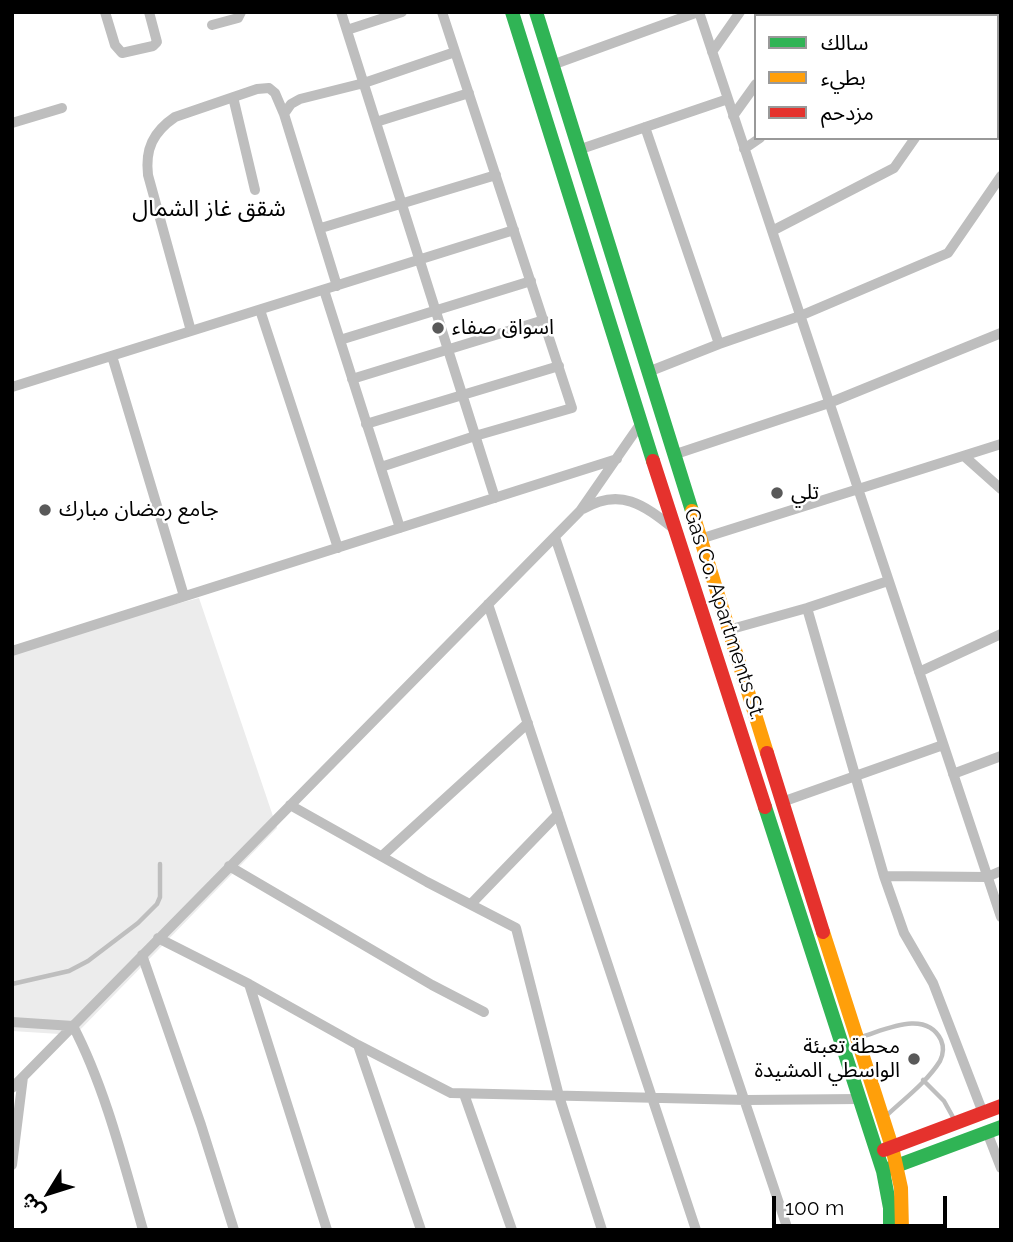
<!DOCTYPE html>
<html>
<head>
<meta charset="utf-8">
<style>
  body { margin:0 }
  #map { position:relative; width:1013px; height:1242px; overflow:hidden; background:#fff; font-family:Raleway,"Noto Sans Arabic",sans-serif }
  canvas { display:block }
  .frame { position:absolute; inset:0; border:14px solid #000; pointer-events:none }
  .legend { position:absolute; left:754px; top:14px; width:245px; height:126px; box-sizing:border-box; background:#fff; border:2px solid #999; margin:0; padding:9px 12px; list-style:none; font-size:21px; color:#000 }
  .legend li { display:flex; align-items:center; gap:14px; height:35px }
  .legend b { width:35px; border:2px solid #999 }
  .north { position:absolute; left:14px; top:1158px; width:70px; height:70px; -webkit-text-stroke:5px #fff; paint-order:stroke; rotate:232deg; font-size:19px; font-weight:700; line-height:28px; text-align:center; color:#000 }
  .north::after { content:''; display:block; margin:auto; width:24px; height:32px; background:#000; clip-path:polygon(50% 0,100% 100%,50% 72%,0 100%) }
  .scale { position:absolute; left:772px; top:1196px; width:175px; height:32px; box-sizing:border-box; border:4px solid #000; border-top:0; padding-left:9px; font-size:21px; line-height:24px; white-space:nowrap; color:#000; -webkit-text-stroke:5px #fff; paint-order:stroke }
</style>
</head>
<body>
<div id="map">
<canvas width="1013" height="1242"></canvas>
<div class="frame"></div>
<ul class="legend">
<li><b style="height:9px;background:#30b455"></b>سالك</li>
<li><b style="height:9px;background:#ff9f0a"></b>بطيء</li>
<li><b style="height:9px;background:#e5322d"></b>مزدحم</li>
</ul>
<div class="north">ش</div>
<div class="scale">100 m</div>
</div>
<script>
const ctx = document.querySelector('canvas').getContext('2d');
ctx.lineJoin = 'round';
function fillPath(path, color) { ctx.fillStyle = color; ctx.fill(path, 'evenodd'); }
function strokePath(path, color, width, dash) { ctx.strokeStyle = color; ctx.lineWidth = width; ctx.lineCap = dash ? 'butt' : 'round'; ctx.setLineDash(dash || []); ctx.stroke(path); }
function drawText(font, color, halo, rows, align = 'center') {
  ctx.font = font + ' Raleway,"Noto Sans Arabic",sans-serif'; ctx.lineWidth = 5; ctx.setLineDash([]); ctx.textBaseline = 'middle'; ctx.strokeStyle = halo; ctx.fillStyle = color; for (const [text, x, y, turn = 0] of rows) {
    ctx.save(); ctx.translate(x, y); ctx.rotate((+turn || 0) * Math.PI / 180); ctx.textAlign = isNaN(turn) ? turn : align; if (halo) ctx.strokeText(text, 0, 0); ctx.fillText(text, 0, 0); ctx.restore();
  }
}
fillPath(new Path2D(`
  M199,598L277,828L75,1035L12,1031V647Z`), '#ececec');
strokePath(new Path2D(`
  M12,984L69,971L88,961L138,923L157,904L160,897V864
  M861,1037C885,1030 926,1009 941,1040C944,1047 944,1053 940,1061C927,1082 904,1099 886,1116
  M923,1080L944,1101L954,1119`), '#bebebe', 4.5);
strokePath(new Path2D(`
  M105,12L115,45L122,53L153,46L157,42L149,12
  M341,12L495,498
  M699,12L1001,917
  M837,12L842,16
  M804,16L806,12
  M963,16L966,12
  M212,25L238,18L241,12
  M347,30L402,12
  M712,52L740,12
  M552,65L698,12
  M233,97L255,190
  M733,116L756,84
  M997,119L1001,122
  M376,122L469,93
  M12,123L62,108
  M645,127L719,344L800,316L948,253L1001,176
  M744,149L760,138
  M578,150L728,99
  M321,228L496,175
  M772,231L894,168L915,138
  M337,286L284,114L291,104L300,99L364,83L455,52
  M324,290L400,528
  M260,310L338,548
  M191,331L148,175C145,149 153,132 175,117L257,89L269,88L275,93L284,114
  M340,340L531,281
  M112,356L184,596
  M648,372L719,344
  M352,379L544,320
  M12,387L514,230
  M366,424L559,366
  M673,455L829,403L1001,333
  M964,456L1001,489
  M381,467L475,436L572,408L442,12
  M583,509C620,487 644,505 673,528
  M555,537L788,1230
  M700,539L1001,444
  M488,604L696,1230
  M807,608L884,876L987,877L1001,871
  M728,630L807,608L888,581
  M12,651L617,459
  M919,672L1001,634
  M953,774L1001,756
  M782,802L943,745
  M290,805L427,882L516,928L559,1096L602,1230
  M382,856L528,723
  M229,866L432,985L484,1012
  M884,876L904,933L933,983L983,1113
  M471,904L558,814
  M158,938L249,984L358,1045L451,1093L746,1100L859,1099
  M142,955L201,1125L234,1230
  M249,984L327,1230
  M12,1022L73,1026C105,1087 124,1164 143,1230
  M358,1045L421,1230
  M12,1088L580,511L641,423
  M464,1094L512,1230
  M987,1132L1001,1168
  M12,1165L23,1077`), '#bebebe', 10);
strokePath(new Path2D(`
  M512,12L653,461
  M536,12L692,511
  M765,807L883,1171L890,1208V1230
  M888,1169L1001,1127`), '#30b455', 14);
strokePath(new Path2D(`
  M692,511L767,753
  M823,932L892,1147L901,1188L902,1230`), '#ff9f0a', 14);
strokePath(new Path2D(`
  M653,461L765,807
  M767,753L823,932
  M884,1150L1001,1106`), '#e5322d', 14);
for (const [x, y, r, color] of [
  [438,328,7,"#595959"],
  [777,493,7,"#595959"],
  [45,510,7,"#595959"],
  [914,1059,7,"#595959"]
]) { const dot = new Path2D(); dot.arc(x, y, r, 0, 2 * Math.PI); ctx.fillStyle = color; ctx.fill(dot); strokePath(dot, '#fff', 2.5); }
drawText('21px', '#000', '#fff', [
  ["اسواق صفاء",452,328],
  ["تلي",791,493],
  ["جامع رمضان مبارك",59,510],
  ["محطة تعبئة",900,1047,"right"],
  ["الواسطي المشيدة",900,1071,"right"]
], 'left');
drawText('21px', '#000', '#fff', [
  ["Gas Co. Apartments St.",724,614,72]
]);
drawText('23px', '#000', '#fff', [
  ["شقق غاز الشمال",209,209]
]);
</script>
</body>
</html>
